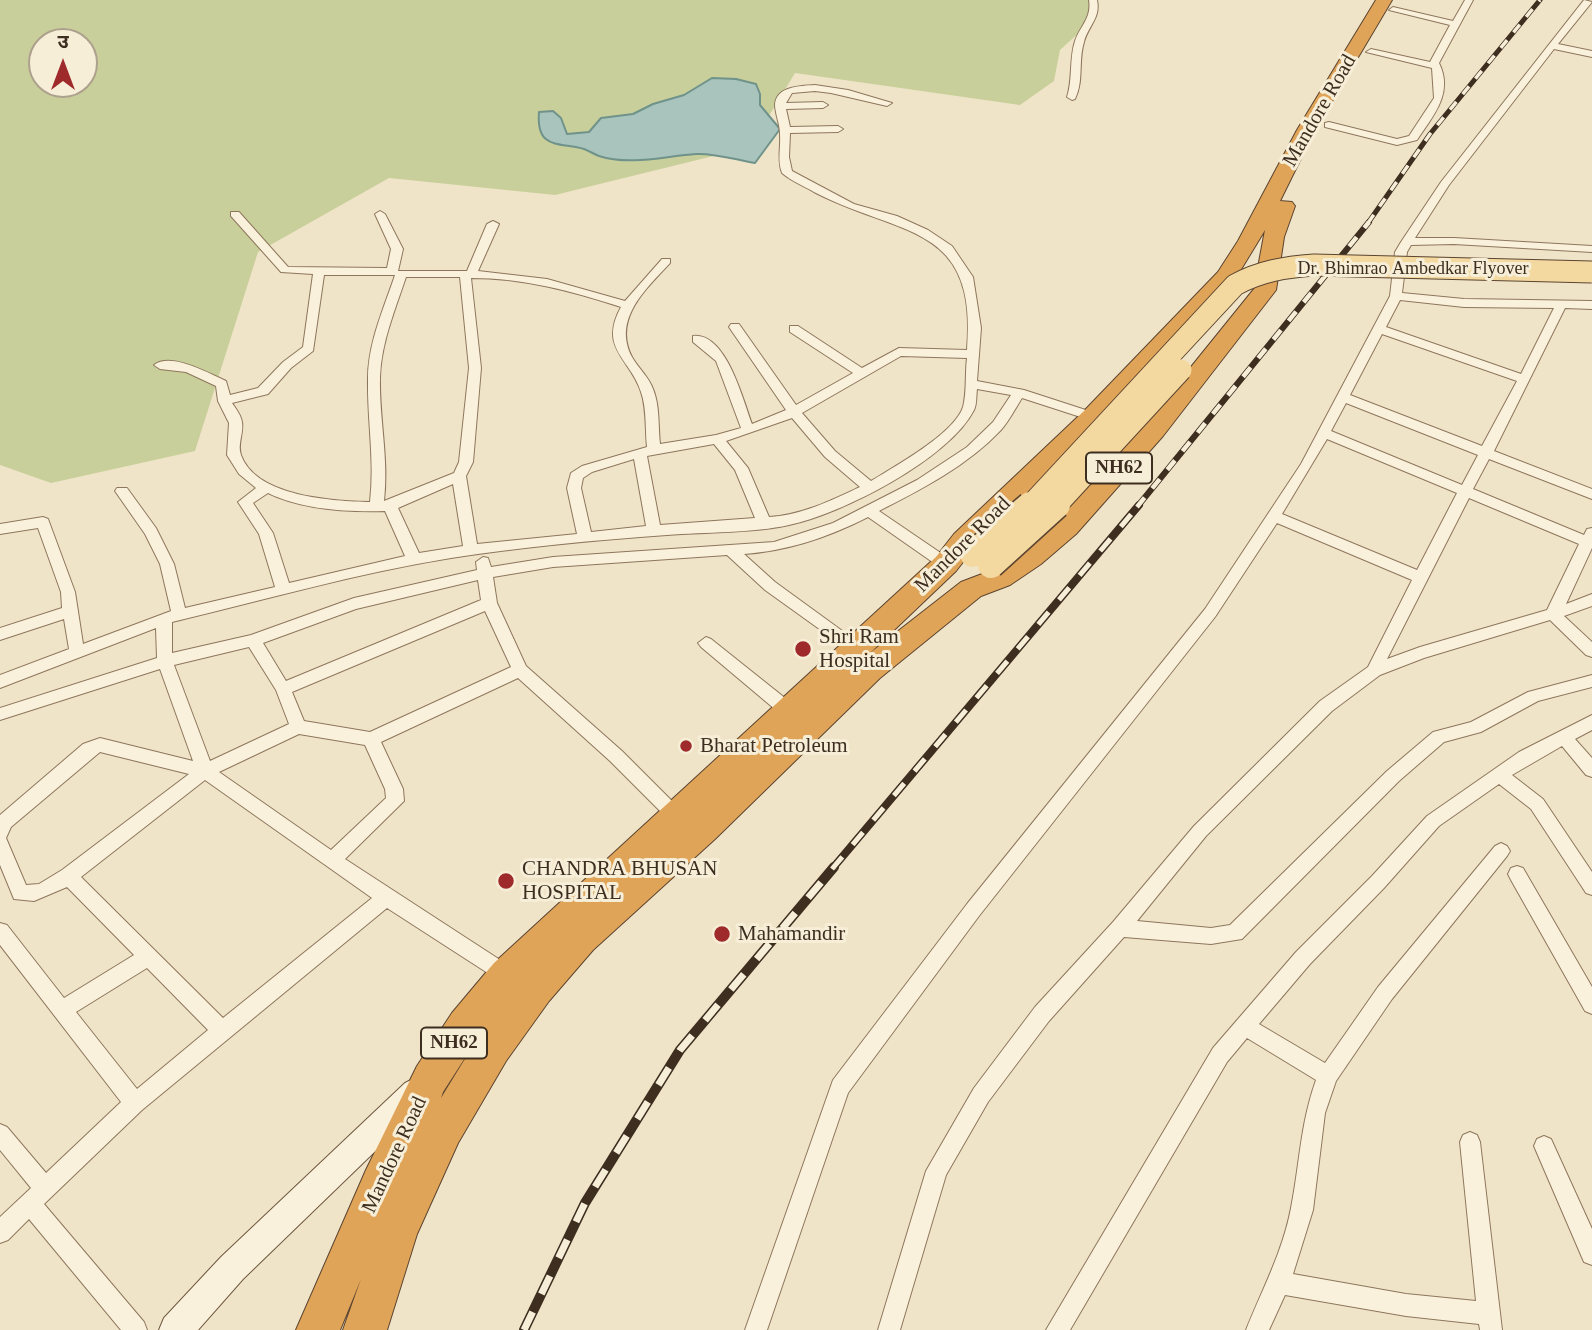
<!DOCTYPE html>
<html>
<head>
<meta charset="utf-8">
<style>
  body { margin:0 }
  #map { position:relative; width:1592px; height:1330px; overflow:hidden; background:#f0e4c8; font-family:Georgia,"Noto Sans Devanagari",serif }
  canvas { display:block }
  .north { position:absolute; left:28px; top:28px; width:70px; height:70px; box-sizing:border-box; background:#f7eed8; border:2px solid #ada18e; border-radius:50%; rotate:0deg; font-size:19px; font-weight:700; line-height:28px; text-align:center; color:#3d2e20 }
  .north::after { content:''; display:block; margin:auto; width:24px; height:32px; background:#9e2a2b; clip-path:polygon(50% 0,100% 100%,50% 72%,0 100%) }
</style>
</head>
<body>
<div id="map">
<canvas width="1592" height="1330"></canvas>
<div class="north">उ</div>
</div>
<script>
const ctx = document.querySelector('canvas').getContext('2d');
ctx.lineJoin = 'round';
function fillPath(path, color) { ctx.fillStyle = color; ctx.fill(path, 'evenodd'); }
function strokePath(path, color, width, dash) { ctx.strokeStyle = color; ctx.lineWidth = width; ctx.lineCap = dash ? 'butt' : 'round'; ctx.setLineDash(dash || []); ctx.stroke(path); }
function drawText(font, color, halo, rows, align = 'center') {
  ctx.font = font + ' Georgia,serif'; ctx.lineWidth = 6; ctx.setLineDash([]); ctx.textBaseline = 'middle'; ctx.strokeStyle = halo; ctx.fillStyle = color; for (const [text, x, y, turn = 0] of rows) {
    ctx.save(); ctx.translate(x, y); ctx.rotate((+turn || 0) * Math.PI / 180); ctx.textAlign = isNaN(turn) ? turn : align; if (halo) ctx.strokeText(text, 0, 0); ctx.fillText(text, 0, 0); ctx.restore();
  }
}
fillPath(new Path2D(`
  M0,0H1089L1092,2L1083,29L1060,50L1054,81L1020,105L795,73L750,147L555,195L389,178L258,252L195,451L51,483L0,465ZM42,42H84V84H42Z`), '#c9cf9b');
const water = new Path2D(`
  M712,78L736,79L756,84L760,94V105L780,129L755,163C737,160 715,153 696,154C665,156 630,166 599,156C594,154 589,151 584,149C557,142 536,149 539,112L553,111L561,118L567,134L589,132L601,118L633,114L653,104L684,95Z`);
fillPath(water, '#a9c4bc');
strokePath(water, '#6f938a', 2);
const street = new Path2D(`
  M1089,0H1097C1101,18 1088,26 1084,42C1078,61 1084,81 1075,99L1072,100L1067,97C1073,79 1069,59 1075,41C1080,26 1092,18 1089,0Z
  M1465,0H1473L1439,63C1454,93 1433,116 1417,140L1397,145L1325,127V123L1329,122L1397,139L1409,136L1434,98L1432,68L1366,52L1371,49L1430,62L1450,25L1389,10L1393,7L1453,21Z
  M1584,0L1592,2L1558,44L1592,51V57L1554,49L1449,185L1415,238H1454L1592,246V252L1454,244L1411,245L1407,252L1402,293L1464,299L1592,301V309L1565,308L1494,451L1592,489V499L1489,459L1473,489L1584,535L1587,529L1592,528V548L1566,604L1592,594V606L1564,616L1592,642V657L1586,655L1550,620L1424,658L1380,675L1332,711L1206,836L1137,921L1211,928L1230,925L1387,771L1433,732L1471,722L1528,692L1592,675V687L1538,701L1481,732L1444,742L1399,781L1242,939L1211,944L1124,937L1049,1021L988,1102L946,1175L900,1330H878L926,1171L974,1088L1035,1007L1113,922L1194,826L1320,701L1368,667L1412,580L1277,523L1215,617L979,916L848,1093L767,1330H745L833,1080L967,904L1205,609L1301,464L1390,296L1395,252L1401,242L1441,182ZM1400,300L1464,307L1554,308L1521,374L1386,327ZM1382,334L1517,381L1482,446L1350,395ZM1346,403L1478,455L1462,485L1331,431ZM1327,439L1457,493L1417,570L1282,514ZM1469,498L1579,544L1547,610L1420,647L1387,659Z
  M815,85L848,90L892,103L887,106L831,93L815,91L792,93L786,103L823,102L828,105L823,108L786,109L790,127L838,126L843,129L838,132L790,133L789,157L792,171L854,204L897,216L928,230L952,246L973,277L981,328L977,381L1024,390L1098,414L1100,417L1093,421L1022,398C1015,409 1009,421 1001,430C967,466 922,489 879,511L951,560L953,564L951,568H941L868,517C829,537 787,551 744,554L775,582L863,646L865,650L857,656L765,590L727,555L553,567L493,577L497,603L526,666L622,751L683,812L686,817L683,822L677,824L671,822L610,761L518,678L381,742L403,789L404,801L345,859L514,969L517,975L514,981L507,984L500,981L387,908L142,1110L44,1204L144,1322L147,1330H121L29,1219L8,1240L0,1243V1217L31,1188L0,1150V1124L7,1127L46,1173L121,1102L0,945V923L7,925L64,998L134,955L67,887L34,901L14,899L0,865V815L83,744L100,738L193,761L160,669L0,720V708L157,658L156,628L0,688V675L69,649L64,619L0,640V628L62,608L61,592L38,528L0,534V524L43,517L48,519L75,592L83,644L171,611L160,564L145,534L115,491L117,488H127L156,528L174,564L185,608L275,587L259,534L238,502L256,488L239,474L227,455L229,423L218,401L216,386L186,372L160,369L154,365C171,352 208,373 226,381L230,395L258,388L283,362L303,347L313,274L281,272L231,216V212H239L288,267L387,268L391,249L375,214L380,211L385,214L403,249L398,271H467L487,224L493,221L499,224L478,271L547,279L625,301L662,259H670V263C646,289 612,319 632,357C638,368 649,377 653,389C660,406 658,426 660,444L716,435L741,428L716,361L693,342V336C726,332 743,400 752,424L786,410L729,327L731,324H739L796,405L853,373L790,332V326H798L862,368L899,348L967,350C978,222 900,237 814,192C804,186 791,181 782,173C777,160 781,148 780,134C780,125 776,116 775,106C775,86 800,86 815,85ZM324,275H395C384,308 368,343 368,378C367,420 375,460 370,502C333,501 256,497 241,455C237,444 244,433 242,422C241,415 236,409 232,403L268,394L291,368L313,351ZM406,277H460L469,368L459,462L454,473L384,501C389,459 379,419 380,377C381,343 395,310 406,277ZM471,278C523,278 572,291 621,307C598,349 631,359 641,392C647,409 645,429 647,447L582,466L571,473L567,488L577,534L477,544L466,476L473,462L481,368ZM901,356L967,358C965,373 967,392 963,407C954,434 894,467 871,481L835,451L802,413ZM977,389L1011,395L993,422L967,447L917,480L833,523L774,542L553,557L491,567L488,558L483,557L476,562L477,570L354,598L251,635L172,653V622C265,600 357,573 451,558C522,547 596,540 667,535C704,532 754,533 789,525C842,514 949,459 974,410C977,404 976,396 977,389ZM792,418L825,457L860,487C830,501 802,515 769,517L748,468L726,441ZM714,444L735,470L755,518L660,525L647,456ZM634,459L646,526L591,532L581,488L583,478L592,472ZM453,484L463,546L419,553L398,508ZM268,493C303,510 347,512 385,511L405,556L289,583L273,533L253,503ZM478,580L481,600L286,681L263,643L356,609ZM485,611L511,667L370,732L304,721L292,692ZM249,647L276,690L289,724L210,761L174,665ZM299,734L365,745L385,789L386,798L331,850L219,772ZM100,752L189,774L62,870L39,884L26,885L6,838L11,827ZM205,780L372,898L223,1018L81,877ZM147,968L208,1030L137,1089L76,1012Z
  M706,637L711,639L795,706L797,711L795,716H783L701,647L698,643Z
  M1592,715V730L1575,739L1592,758V777L1586,775L1562,746L1512,775L1543,799L1592,872V895L1586,893L1531,809L1499,784L1439,826L1384,888L1310,964L1259,1024L1325,1063L1378,987L1495,846L1501,843L1507,846L1510,851L1507,856L1392,999L1336,1081L1325,1113L1313,1210L1293,1274L1406,1294L1476,1301L1460,1142L1463,1135L1470,1132L1477,1135L1480,1142L1502,1330H1480L1479,1324L1406,1316L1285,1295L1269,1330H1246C1262,1290 1283,1251 1291,1208C1300,1163 1300,1125 1316,1080L1247,1038L1227,1062L1070,1330H1046L1213,1048L1296,952L1372,876L1427,816L1519,752Z
  M1517,866L1523,868L1592,987V1014L1585,1011L1511,880L1508,874L1511,868Z
  M1544,1136L1551,1139L1592,1229V1265L1584,1262L1534,1146L1537,1139Z`);
const secondary = new Path2D(`
  M415,1078L425,1083L430,1093L425,1103L243,1279L198,1330H159L164,1318L221,1257L405,1083Z`);
const highway = new Path2D(`
  M1376,0H1392L1315,130L1280,201L1292,202L1295,206L1284,237L1276,290L1163,436L1076,534L1041,564L1010,585L981,596L880,678L715,839L593,950L549,1001L506,1061L458,1143L417,1234L387,1330H343L361,1279L340,1330H296L366,1170L417,1066L452,1013L494,963L936,557L954,534L1084,411L1218,272L1238,241L1297,130ZM1265,230L1254,289L1145,424L1056,520L1021,550L990,571L961,582L870,653L956,571L974,548L1102,423L1234,281ZM479,1036L441,1098L443,1092Z`);
strokePath(street, '#8d765c', 2);
strokePath(secondary, '#6f573f', 2);
strokePath(highway, '#5b4430', 2);
fillPath(street, '#faf1dc');
fillPath(secondary, '#faf1dc');
fillPath(highway, '#e0a458');
const railFar3 = new Path2D(`
  M1368,223L1430,134L1540,0`);
const railFar2 = new Path2D(`
  M1137,507L1369,222`);
const railFar1 = new Path2D(`
  M832,869L1139,505`);
const rail = new Path2D(`
  M524,1330L585,1203L680,1050L834,867`);
strokePath(railFar3, '#3d2e20', 5);
strokePath(railFar2, '#3d2e20', 6);
strokePath(railFar1, '#3d2e20', 8);
strokePath(rail, '#3d2e20', 10);
strokePath(railFar3, '#f7eed8', 3.5, [10]);
strokePath(railFar2, '#f7eed8', 4.5, [12]);
strokePath(railFar1, '#f7eed8', 5, [16]);
strokePath(rail, '#f7eed8', 7, [20]);
const primaryBridgeFar1 = new Path2D(`
  M1029,507L1235,285C1260,271 1286,267 1314,265L1592,272
  M1055,507L1181,370`);
const primaryBridge = new Path2D(`
  M973,554L1030,505
  M991,565L1057,505`);
strokePath(primaryBridgeFar1, '#5b4430', 23, []);
strokePath(primaryBridge, '#5b4430', 29, []);
strokePath(primaryBridgeFar1, '#f3d9a0', 21);
strokePath(primaryBridge, '#f3d9a0', 26);
for (const [x, y, r, color] of [
  [803,649,9,"#9e2a2b"],
  [686,746,7,"#9e2a2b"],
  [506,881,9,"#9e2a2b"],
  [722,934,9,"#9e2a2b"]
]) { const dot = new Path2D(); dot.arc(x, y, r, 0, 2 * Math.PI); ctx.fillStyle = color; ctx.fill(dot); strokePath(dot, '#f7eed8', 2.5); }
drawText('18px', '#3d2e20', '#f7eed8', [
  ["Dr. Bhimrao Ambedkar Flyover",1413,269]
]);
for (const [x, y, w] of [
  [1119,468,66],
  [454,1043,66]
]) { const box = new Path2D(); box.roundRect(x - w / 2, y - 15.5, w, 31, 5); ctx.fillStyle = '#f7eed8'; ctx.fill(box); strokePath(box, '#3d2e20', 2); }
drawText('bold 19px', '#3d2e20', null, [
  ["NH62",1119,468],
  ["NH62",454,1043]
]);
drawText('21px', '#3d2e20', '#f7eed8', [
  ["Mandore Road",1320,111,-60],
  ["Mandore Road",963,545,-45],
  ["Mandore Road",395,1155,-65]
]);
drawText('21px', '#3d2e20', '#f7eed8', [
  ["Shri Ram",819,637],
  ["Hospital",819,661],
  ["Bharat Petroleum",700,746],
  ["CHANDRA BHUSAN",522,869],
  ["HOSPITAL",522,893],
  ["Mahamandir",738,934]
], 'left');
</script>
</body>
</html>
